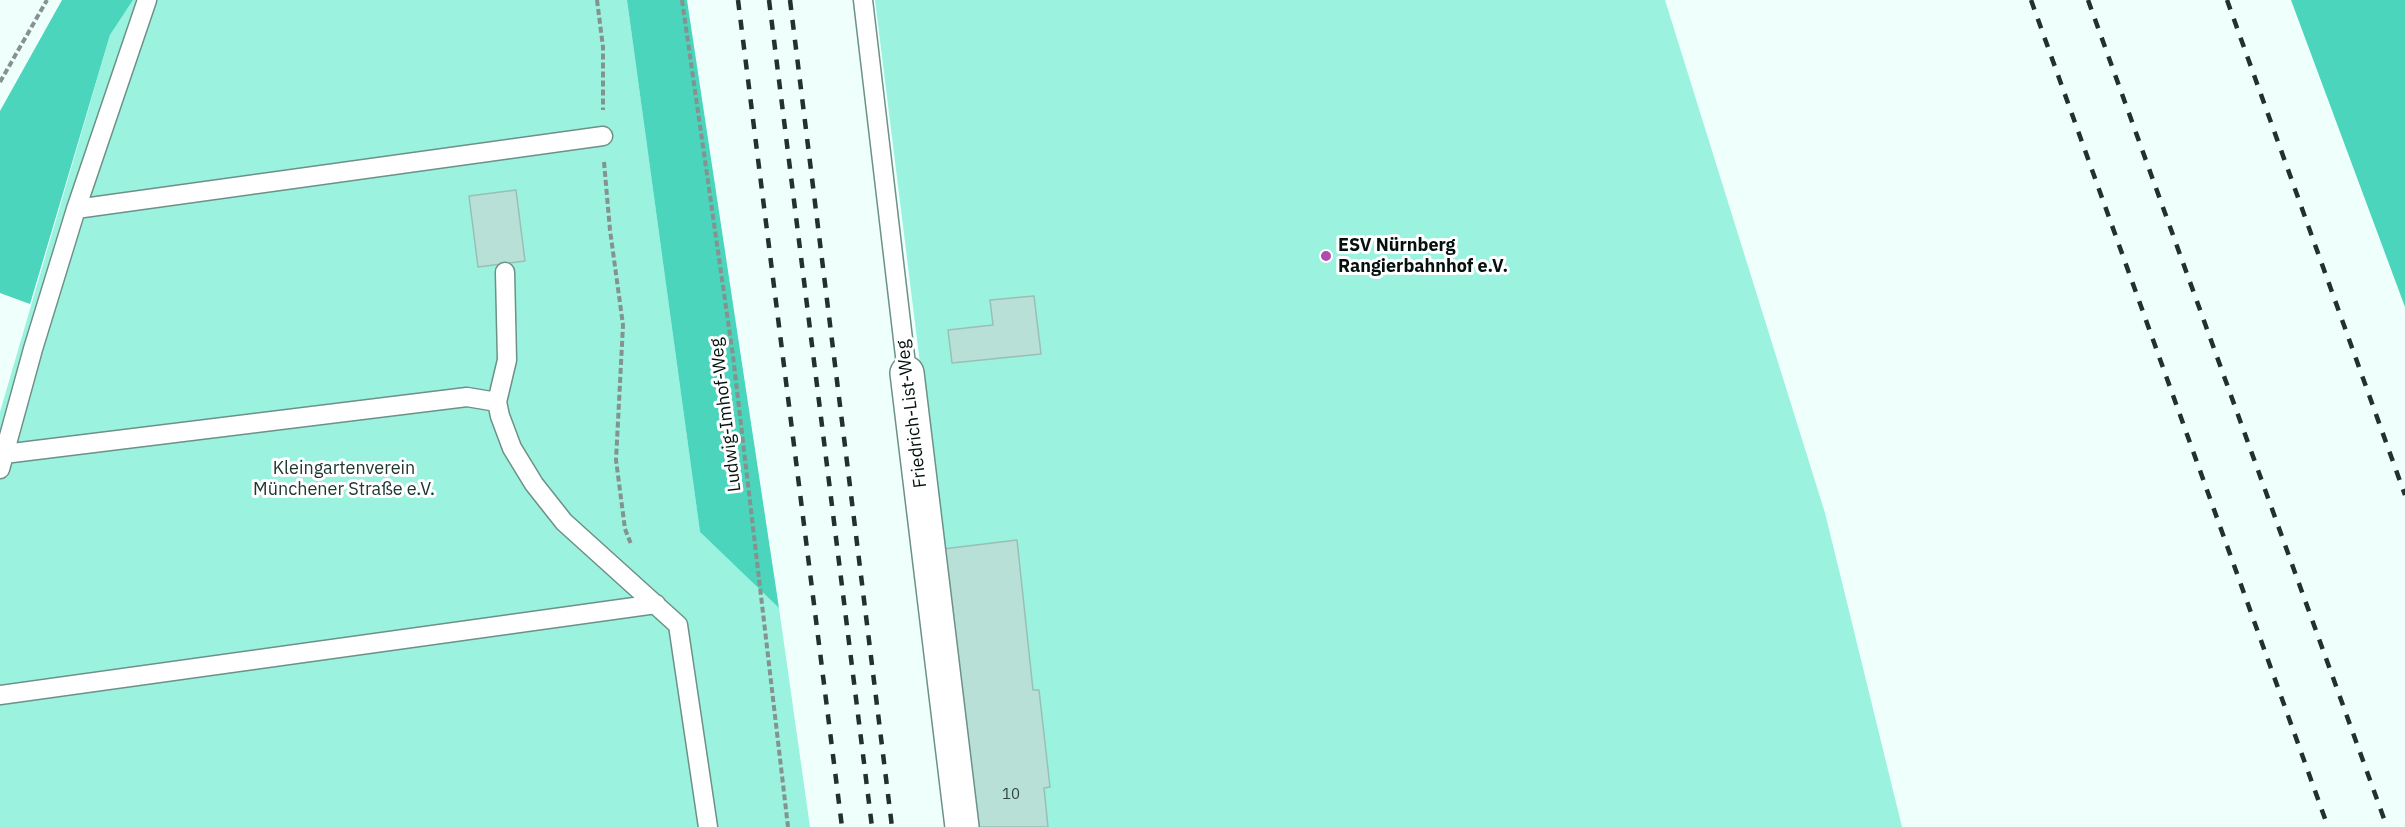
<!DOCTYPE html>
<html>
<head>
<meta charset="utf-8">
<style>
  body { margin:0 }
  canvas { display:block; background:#effffb }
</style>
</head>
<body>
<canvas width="2405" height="827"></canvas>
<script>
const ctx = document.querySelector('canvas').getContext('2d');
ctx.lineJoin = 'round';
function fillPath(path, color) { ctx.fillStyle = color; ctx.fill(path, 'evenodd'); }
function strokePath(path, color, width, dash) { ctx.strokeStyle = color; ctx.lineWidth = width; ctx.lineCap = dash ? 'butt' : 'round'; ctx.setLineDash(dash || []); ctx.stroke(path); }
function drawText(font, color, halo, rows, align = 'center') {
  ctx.font = font + ' "IBM Plex Sans",sans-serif'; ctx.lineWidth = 6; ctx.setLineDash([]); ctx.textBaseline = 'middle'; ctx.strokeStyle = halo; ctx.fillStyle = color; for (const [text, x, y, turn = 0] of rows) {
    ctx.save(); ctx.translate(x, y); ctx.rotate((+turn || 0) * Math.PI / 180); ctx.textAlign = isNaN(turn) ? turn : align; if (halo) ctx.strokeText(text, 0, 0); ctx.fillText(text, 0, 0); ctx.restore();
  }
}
fillPath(new Path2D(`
  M133,0H627L700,532L779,608L810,827H0V412L110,35Z
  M875,0H1665L1825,513L1902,827H974L943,549Z`), '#9bf2df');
fillPath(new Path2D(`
  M62,0H133L110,35L30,304L0,293V111Z
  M627,0H687L779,608L700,532Z
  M2291,0H2405V307Z`), '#4ad5bc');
const building = new Path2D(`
  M516,190L525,261L478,267L469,196Z
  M1034,296L1041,354L952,363L948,330L993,325L990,300Z
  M1017,540L1033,690H1039L1050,787L1044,788L1048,827H974L943,549Z`);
fillPath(building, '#b9e0d6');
strokePath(building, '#99bfb6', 1.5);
const service = new Path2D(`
  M863,0L907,373
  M76,209L603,136
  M505,272L507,360L497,402L500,416L512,448L534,484L564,522L678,625L708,827
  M4,454L467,397L497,402
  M0,469L33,349L76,209L147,0
  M0,695L656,604`);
const minor = new Path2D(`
  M907,373L962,827`);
strokePath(service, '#6c9188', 21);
strokePath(minor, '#6c9188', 36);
strokePath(new Path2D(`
  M597,0L603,47V110
  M682,0L733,356L788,827
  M0,82L47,0
  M604,162L610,230L623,325L616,460L625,529L631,544`), '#84938f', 4, [6, 3]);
strokePath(service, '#fff', 18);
strokePath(minor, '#fff', 33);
strokePath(new Path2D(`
  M738,0L842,827
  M769,0L872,827
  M790,0L892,827
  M2031,0L2328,827
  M2088,0L2387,827
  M2227,0L2405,495`), '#23302d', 4.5, [10, 10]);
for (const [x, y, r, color] of [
  [1326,256,6,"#b24baf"]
]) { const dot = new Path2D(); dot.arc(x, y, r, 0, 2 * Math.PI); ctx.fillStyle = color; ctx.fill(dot); strokePath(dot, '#fff', 2); }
drawText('15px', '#314540', null, [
  ["10",1011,795]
]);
drawText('bold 18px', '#04110e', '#fff', [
  ["ESV Nürnberg",1338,246],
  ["Rangierbahnhof e.V.",1338,267]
], 'left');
drawText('18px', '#04110e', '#fff', [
  ["Friedrich-List-Weg",912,414,-97],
  ["Ludwig-Imhof-Weg",726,415,-97]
]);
drawText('18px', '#203732', '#fff', [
  ["Kleingartenverein",344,469],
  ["Münchener Straße e.V.",344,490]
]);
</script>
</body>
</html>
